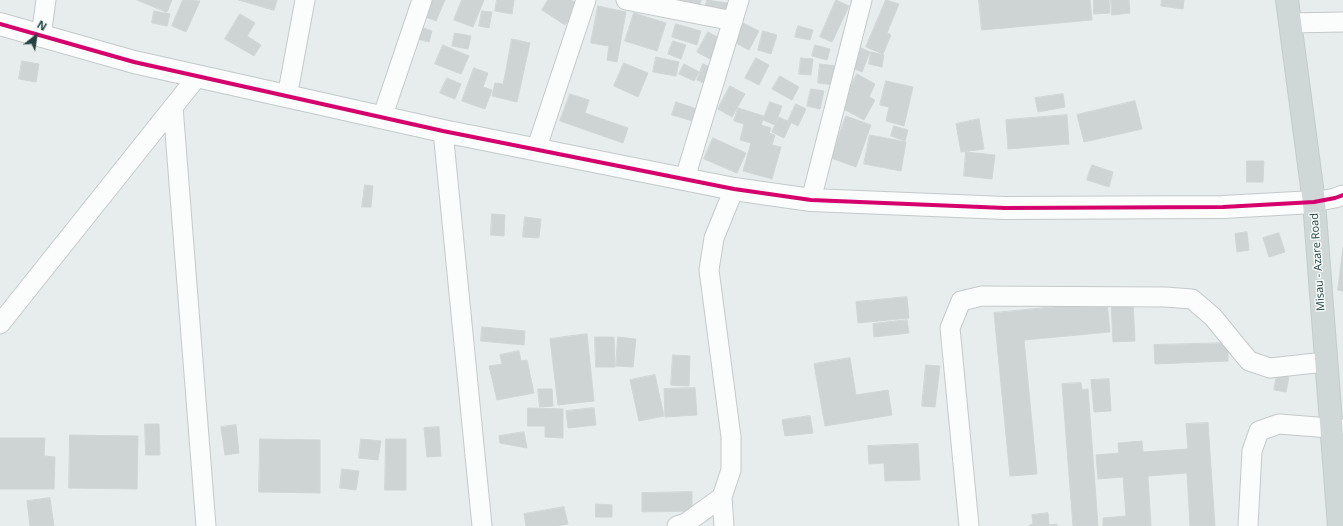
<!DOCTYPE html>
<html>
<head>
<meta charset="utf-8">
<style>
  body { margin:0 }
  #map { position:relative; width:1343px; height:526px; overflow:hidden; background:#e7edec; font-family:"Open Sans",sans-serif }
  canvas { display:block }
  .north { position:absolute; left:16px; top:16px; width:40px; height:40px; -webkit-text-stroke:3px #f6fbfa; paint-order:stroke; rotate:30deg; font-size:11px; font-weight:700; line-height:16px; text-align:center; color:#234241 }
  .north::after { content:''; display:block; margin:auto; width:14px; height:18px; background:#234241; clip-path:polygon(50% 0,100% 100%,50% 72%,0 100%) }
</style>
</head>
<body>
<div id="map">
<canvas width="1343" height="526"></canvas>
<div class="north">N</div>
</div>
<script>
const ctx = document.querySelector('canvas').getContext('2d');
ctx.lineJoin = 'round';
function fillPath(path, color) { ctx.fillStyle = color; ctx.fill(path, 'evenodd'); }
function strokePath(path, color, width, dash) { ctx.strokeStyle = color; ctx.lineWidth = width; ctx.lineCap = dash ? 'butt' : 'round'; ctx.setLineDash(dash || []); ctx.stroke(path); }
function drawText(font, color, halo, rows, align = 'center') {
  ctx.font = font + ' "Open Sans",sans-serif'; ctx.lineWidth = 3; ctx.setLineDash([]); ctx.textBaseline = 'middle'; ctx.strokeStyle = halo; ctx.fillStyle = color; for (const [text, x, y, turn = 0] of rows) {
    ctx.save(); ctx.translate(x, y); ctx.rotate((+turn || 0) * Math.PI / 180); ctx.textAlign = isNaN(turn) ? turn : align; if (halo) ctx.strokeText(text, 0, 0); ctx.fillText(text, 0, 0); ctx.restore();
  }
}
const building = new Path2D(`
  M137,0H172L167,12Z
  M183,0L200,1L186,32L172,26Z
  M239,0H277L274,10Z
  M429,0H445L436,21L423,16Z
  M462,0H484L473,27L454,20Z
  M497,0H514L512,14L495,11Z
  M548,0H571L578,5L565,25L542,10Z
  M663,0H701L699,7Z
  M707,0L728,3L726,14L705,9Z
  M836,0L849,6L832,42L820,37Z
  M886,0L899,4L887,33L891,35L883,54L866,47Z
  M979,0H1090L1092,20L982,30Z
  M1094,0H1109L1110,13L1094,14Z
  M1111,0H1129L1130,13L1112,15Z
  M1162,0H1184L1183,9L1161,6Z
  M598,6L626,12L617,62L607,60L609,46L591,43Z
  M154,11L170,14L167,26L152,23Z
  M482,11L492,12L489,28L479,26Z
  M634,13L666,23L657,51L625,41Z
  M240,14L255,23L247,36L261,45L254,56L225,39Z
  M743,23L759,31L749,50L734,42Z
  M676,24L701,31L697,45L672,37Z
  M798,26L813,30L810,40L795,37Z
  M421,27L432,31L429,42L417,39Z
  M763,31L777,35L771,54L758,50Z
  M708,32L721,39L710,59L697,52Z
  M455,33L471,36L468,49L452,46Z
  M512,39L530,43L517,102L492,96L495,83L503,84Z
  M673,41L686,45L681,59L668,54Z
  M443,45L469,56L461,74L435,64Z
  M815,45L830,49L827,60L812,56Z
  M859,47L870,52L862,72L850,67Z
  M871,52L884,55L882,67L869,64Z
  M656,57L679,62L676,76L653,72Z
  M756,58L769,65L759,85L745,78Z
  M801,58L813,59L811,75L799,74Z
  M22,61L39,64L36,82L19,79Z
  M624,63L648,73L638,97L614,86Z
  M684,64L699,72L694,81L679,74Z
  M703,64L715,69L708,85L697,80Z
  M820,64L837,66L835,85L818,83Z
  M474,68L488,73L483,87L492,90L485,109L462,101Z
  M857,74L875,84L869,97L875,100L864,120L840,107Z
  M780,76L799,87L792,100L772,89Z
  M447,78L461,84L455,99L440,93Z
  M886,81L913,87L904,126L886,121L889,107L880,105Z
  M730,86L745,94L732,117L718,109Z
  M811,89L824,91L820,109L807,106Z
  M570,94L589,100L585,113L628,128L623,143L560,121Z
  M1063,94L1065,107L1038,112L1035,98Z
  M1135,101L1142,129L1084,142L1077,115Z
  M676,102L700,110L696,122L672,115Z
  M770,102L782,106L775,125L763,120Z
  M796,104L806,109L798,126L788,121Z
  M738,108L764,116L761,125L771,128L769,133L775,135L772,145L781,147L772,179L743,171L751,143L740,140L744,124L734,121Z
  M1067,115L1069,144L1008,149L1006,120Z
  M846,116L871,125L856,167L831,158Z
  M779,117L791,123L784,138L772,132Z
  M979,119L984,149L961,152L956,124Z
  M894,126L908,130L905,141L891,136Z
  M870,135L906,142L901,171L864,164Z
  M713,138L746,153L737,173L704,159Z
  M966,152L995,155L992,179L964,176Z
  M1247,161H1264L1263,182H1247Z
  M1092,165L1113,172L1109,187L1087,180Z
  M365,185L373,186L371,207H362Z
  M492,214L505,215L504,236L491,235Z
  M525,217L541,219L539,238L523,237Z
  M1247,232L1249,250L1237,252L1235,234Z
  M1279,233L1285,252L1269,257L1263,238Z
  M1343,248V291L1338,290Z
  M907,297L909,318L858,323L856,302Z
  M1133,300L1135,341L1113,342L1111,301Z
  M1107,302L1110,332L1024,340L1037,474L1010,476L994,313Z
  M907,320L909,333L874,337L873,324Z
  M482,327L525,331L524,345L481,341Z
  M587,334L594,401L558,405L550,339Z
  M595,337H614L615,367H596Z
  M618,337L636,339L633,367L616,366Z
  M1228,343V361L1155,364L1154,345Z
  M519,351L521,361L527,360L534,393L497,400L489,366L502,364L500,355Z
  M673,355L690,356L689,386L671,385Z
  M850,358L856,395L888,390L892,415L825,426L814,364Z
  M926,365L940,366L935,407L922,406Z
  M655,375L664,416L639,421L630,380Z
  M1277,375L1289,377L1286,392L1274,390Z
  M1109,379L1111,411L1094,412L1091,380Z
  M1081,383L1082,390L1088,389L1098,526H1073L1062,384Z
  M695,388L697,415L665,417L664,389Z
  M538,389H552L553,406L540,407Z
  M528,408L563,409V438L545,437V426H528Z
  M594,408L596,425L568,428L566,411Z
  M810,416L813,433L785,436L782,420Z
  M1208,423L1215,526H1190L1187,473L1148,476L1151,526H1103V518L1126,516L1123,477L1098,479L1096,455L1119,453L1118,443L1142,441L1143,452L1188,449L1186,424Z
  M145,424H159L160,455H146Z
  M236,425L239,453L225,455L221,427Z
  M439,427L441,456L427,457L424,428Z
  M524,432L527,448L500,443L499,436Z
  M70,435L138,436L137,489L69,488Z
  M0,438H45L44,456L55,457L54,489H0Z
  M260,439L320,440V493L259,492Z
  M361,439L381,441L378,460L359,458Z
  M386,439H406V490H385Z
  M918,444L920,480L885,481L884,463L869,464L868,446Z
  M342,469L359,471L356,490L340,488Z
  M692,492V511L642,512V493Z
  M50,498L54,526H30L27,501Z
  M596,504L612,505V517H596Z
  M564,507L568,524L556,526H526L524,514Z
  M1048,513L1049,525L1057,524V526H1028L1033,524L1032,515Z`);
fillPath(building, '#ced4d3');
strokePath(building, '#d0d6d5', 1);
const street = new Path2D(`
  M626,0L733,21
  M1290,23L1343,22
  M41,36L46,0
  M287,97L305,0
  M173,107L206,526
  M382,118L422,0
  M443,131L482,526
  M536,150L586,0
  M685,178L739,0
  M811,200L862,0
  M1314,202L1335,198L1343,195
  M0,324L197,77
  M677,526L686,523L722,497
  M724,526L722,497L731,470V437L709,270L714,238L734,189
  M969,526L950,328L961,301L982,296L1165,297L1192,299L1213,317L1249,361L1270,368L1325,362
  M1248,526L1252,451L1259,431L1279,424L1343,429`);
const secondary = new Path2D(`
  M0,24L134,62L443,131L734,189L811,200L1005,208L1223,207L1314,202`);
const primary = new Path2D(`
  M1287,0L1314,202L1339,526`);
strokePath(street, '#c4cac9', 21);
strokePath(secondary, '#c3caca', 24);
strokePath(primary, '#c2cccb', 24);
strokePath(street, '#fbfcfc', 19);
strokePath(secondary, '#fbfcfc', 22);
strokePath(primary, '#cfd7d7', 22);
strokePath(new Path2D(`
  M0,24L134,62L443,131L734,189L811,200L1005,208L1223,207L1314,202L1335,198L1343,195`), '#d6006c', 4);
drawText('11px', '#234241', '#f6fbfa', [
  ["Misau - Azare Road",1318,262,-94]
]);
</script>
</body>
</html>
